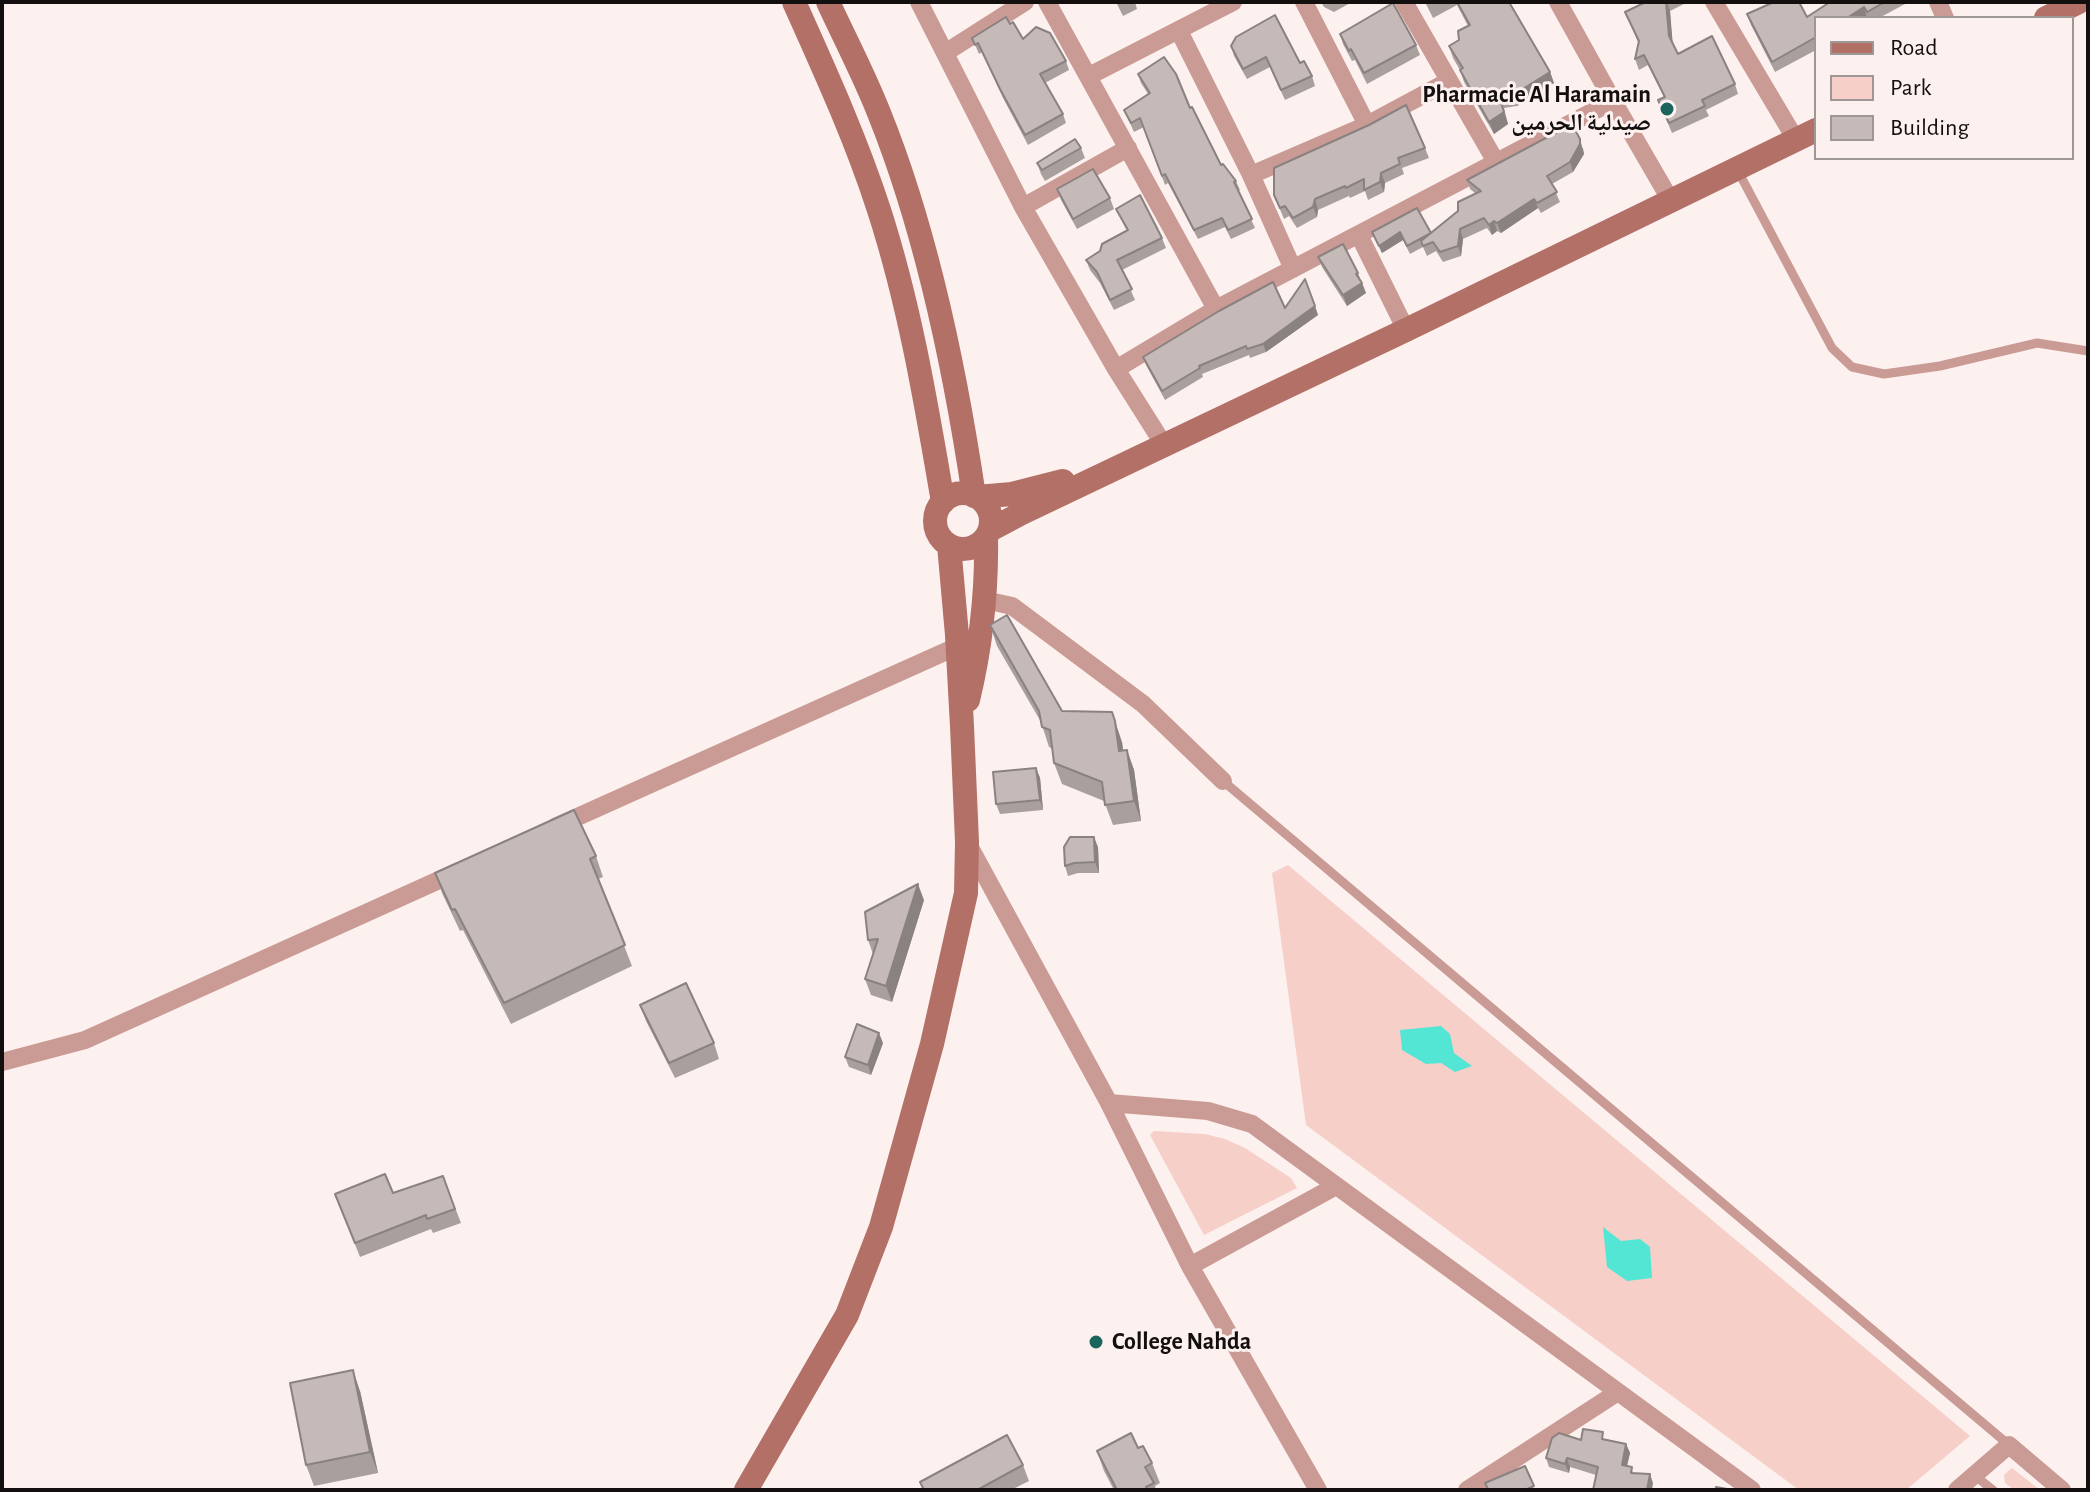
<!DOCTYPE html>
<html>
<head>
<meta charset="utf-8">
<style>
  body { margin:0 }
  #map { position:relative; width:2090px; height:1492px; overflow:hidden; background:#fdf1ef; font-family:"Alegreya Sans",sans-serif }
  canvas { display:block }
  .frame { position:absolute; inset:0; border:4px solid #130f0f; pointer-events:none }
  .legend { position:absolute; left:1814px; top:16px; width:260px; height:144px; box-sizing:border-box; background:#fdf1ef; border:2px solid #9f9795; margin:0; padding:10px 14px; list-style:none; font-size:24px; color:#130f0f }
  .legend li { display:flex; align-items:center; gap:16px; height:40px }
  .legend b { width:40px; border:2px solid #9f9795 }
</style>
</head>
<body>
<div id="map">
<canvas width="2090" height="1492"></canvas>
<div class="frame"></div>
<ul class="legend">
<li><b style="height:10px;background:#b27067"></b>Road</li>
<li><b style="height:22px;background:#f7cfc9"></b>Park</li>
<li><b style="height:22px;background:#c5bab8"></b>Building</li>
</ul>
</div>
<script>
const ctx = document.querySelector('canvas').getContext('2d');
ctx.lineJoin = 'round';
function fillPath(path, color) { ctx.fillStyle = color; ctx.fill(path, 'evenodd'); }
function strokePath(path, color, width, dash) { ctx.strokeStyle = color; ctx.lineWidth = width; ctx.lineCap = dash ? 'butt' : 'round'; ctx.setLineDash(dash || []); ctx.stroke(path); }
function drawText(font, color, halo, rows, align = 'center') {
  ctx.font = font + ' "Alegreya Sans","Noto Naskh Arabic",sans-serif'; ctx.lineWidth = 6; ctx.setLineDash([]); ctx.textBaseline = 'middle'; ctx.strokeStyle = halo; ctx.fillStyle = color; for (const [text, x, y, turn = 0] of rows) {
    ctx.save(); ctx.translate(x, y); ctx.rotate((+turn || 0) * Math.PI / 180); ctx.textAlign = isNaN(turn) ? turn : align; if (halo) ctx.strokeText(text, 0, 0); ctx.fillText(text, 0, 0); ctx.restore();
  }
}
fillPath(new Path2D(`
  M1288,865L1970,1436L1906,1490H1799L1306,1125L1272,873Z
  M1154,1131L1205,1134L1225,1139L1245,1148L1291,1178L1297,1188L1204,1235L1150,1135Z
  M2012,1468L2040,1490H2014L2005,1483L2004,1475Z`), '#f7cfc9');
fillPath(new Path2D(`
  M1441,1026L1450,1034L1454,1053L1472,1066L1455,1072L1441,1063L1426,1064L1402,1050L1400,1030Z
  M1603,1227L1621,1241L1640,1239L1650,1247L1652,1278L1627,1281L1607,1267Z`), '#53e6d5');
strokePath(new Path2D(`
  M1738,171L1832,348L1852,367L1884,374L1940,366L2037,343L2088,351
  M1223,781L2009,1445
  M1974,1475L1993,1490`), '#ca9b95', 9);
strokePath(new Path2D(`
  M919,2L1023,207L1116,369L1164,445
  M1047,2L1216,309
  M1304,2L1367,125
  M1404,2L1496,162
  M1558,2L1613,101L1671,201
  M1714,2L1796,140
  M1938,2L1945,18
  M1179,31L1251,175L1293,269
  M945,53L1025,2
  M1089,76L1233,2
  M1251,175L1367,125L1449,81
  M1023,207L1128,148
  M1359,235L1406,330
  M1116,369L1216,309L1613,101
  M985,600L1012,606L1143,704L1223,781
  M555,827L958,646
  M967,842L1109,1103L1190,1266L1318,1490
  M2,1062L85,1040L459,871
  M1109,1103L1208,1111L1252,1124L1752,1490
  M1190,1266L1336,1186
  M1467,1490L1618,1392
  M1957,1490L2009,1445L2062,1490`), '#ca9b95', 18);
strokePath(new Path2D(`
  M794,2C825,71 856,139 879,210C910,306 926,403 943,502
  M828,2C845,39 864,75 879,113C927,232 955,368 974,496
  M2046,18L2079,2
  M935 521a28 28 0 1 1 56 0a28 28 0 1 1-56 0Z
  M977,497L1012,494L1063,481
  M990,530L1022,513L1406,330L1816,130
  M968,700C981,646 987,594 986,538
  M746,1490L847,1315L881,1227L932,1044L966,893L967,842L962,726L957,635L949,545`), '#b27067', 24);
fillPath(new Path2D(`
  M1116,2H1135L1137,9L1123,16Z
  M1321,2H1352L1334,12L1324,7Z
  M1425,2H1509L1550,72L1554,83L1517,106L1504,108L1508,124L1494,134L1464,82L1460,70L1453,58L1449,46L1459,40L1468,26L1457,5L1433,18Z
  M1646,2H1688L1670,11L1672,43L1678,54L1735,84L1738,94L1706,110L1709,116L1672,133L1658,100L1664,97L1648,65L1639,70L1635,59L1638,42L1625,12Z
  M1830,2H1905V4L1879,18H1816V50L1775,72L1751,25L1747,14L1807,17Z
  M1010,24L1023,39L1066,61L1069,70L1045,83L1063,114L1066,123L1028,145L1003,98L982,52L979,54L972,38Z
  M1340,34L1416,45L1420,55L1367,84L1355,60L1352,61L1343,44Z
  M1231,46L1300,63L1312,76L1315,86L1285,100L1270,67L1247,79L1234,56Z
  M1138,74L1190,108L1221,165L1236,181L1240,190L1238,191L1255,228L1231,239L1225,227L1198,239L1168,183L1165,185L1144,127L1134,132L1124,110L1148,94L1141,83Z
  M1081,148L1085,158L1045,181L1041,174L1037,163Z
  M1425,148L1429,158L1402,168L1404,174L1385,183L1384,192L1368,200L1365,191L1350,198L1349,196L1318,210L1317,217L1297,228L1289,216L1284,219L1274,195Z
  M1583,148L1584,154L1573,172L1552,184L1560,202L1541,213L1538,208L1501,233L1497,231L1492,235L1487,228L1463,239L1461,256L1443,262L1436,251L1427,256L1423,247L1410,254L1403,240L1382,253L1375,239L1372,232L1431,233L1458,211L1475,193L1470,189L1467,180Z
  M1057,189L1110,198L1114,209L1077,229L1061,200Z
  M1116,209L1162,238L1166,248L1122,270L1135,300L1114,310L1100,283L1090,270L1086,260L1127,231Z
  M1318,257L1358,273L1366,293L1347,306L1322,267Z
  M1305,279L1318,315L1266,352L1250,358L1249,355L1202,374L1203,377L1165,400L1146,365L1143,357L1285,308Z
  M990,625L1062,711L1122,742L1123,750H1127L1134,770L1141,821L1113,825L1104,801L1062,784L1054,763L1053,749L1049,747L1041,722L997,646Z
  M1036,768L1040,778L1043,810L1000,814L996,804Z
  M1098,847L1099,873H1078L1068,876L1065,866Z
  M596,856L603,877L598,879L632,966L511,1024L463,930L460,931L442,893L435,873Z
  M924,900L892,1002L871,995L865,979L873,954L868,940Z
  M640,1005L714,1043L719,1059L675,1078L646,1021Z
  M883,1043L871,1075L849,1067L845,1057Z
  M443,1176L461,1223L433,1233L431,1229L360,1257L335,1194L393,1193Z
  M360,1391L378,1473L314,1486L306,1465Z
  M1606,1439L1626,1444L1630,1453L1627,1466L1634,1473L1653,1483L1596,1475L1570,1467L1569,1473L1549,1467L1546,1458L1581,1440Z
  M1138,1448L1152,1463L1160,1483L1155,1486L1156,1490H1114L1104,1471L1097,1451Z
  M1023,1465L1029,1481L1011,1490H923L920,1482Z`), '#a9a09e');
fillPath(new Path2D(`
  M1667,2L1670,11L1673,46L1669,36Z
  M1864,7L1867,18H1847Z
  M1550,72L1554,83L1517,106L1513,95Z
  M1499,96L1508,124L1494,134L1489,122Z
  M1580,139L1584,154L1573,172L1570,162Z
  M1381,173L1385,183L1384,192L1380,182Z
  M1315,199L1318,210L1317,217L1313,207Z
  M1534,199L1538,208L1501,233L1497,223Z
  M1494,221L1497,231L1492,235L1489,225Z
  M1460,229L1463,239L1461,256L1458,246Z
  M1400,232L1403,240L1382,253L1379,246Z
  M1362,283L1366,293L1347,306L1343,295Z
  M1315,306L1318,315L1266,352L1263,344Z
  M1115,721L1122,742L1126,771L1119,751Z
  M1127,750L1134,770L1141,821L1134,801Z
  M1036,768L1040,778L1043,810L1040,800Z
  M1094,837L1098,847L1099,873L1095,862Z
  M918,884L924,900L892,1002L886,986Z
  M879,1033L883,1043L871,1075L868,1065Z
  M353,1370L360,1391L378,1473L370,1452Z
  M1626,1444L1630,1453L1625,1474L1622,1465Z
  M1567,1458L1570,1467L1569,1473L1565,1464Z
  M1650,1474L1653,1483L1652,1490H1647Z`), '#8a8281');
const building = new Path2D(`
  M1457,2H1509L1550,72L1513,95L1499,96L1504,112L1489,122L1460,70L1463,68L1449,46L1459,40L1458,31L1470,25Z
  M1646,2H1666L1669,36L1678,54L1712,36L1735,84L1702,100L1705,106L1669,123L1658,100L1665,97L1644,55L1635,59L1639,41L1625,12Z
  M1774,2H1799L1807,17L1830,2H1885L1867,12L1864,7L1847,18H1816V37L1772,62L1747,14Z
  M1393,3L1416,45L1364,73L1351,49L1349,51L1340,34Z
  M1275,15L1300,63L1304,61L1312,76L1281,90L1266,57L1243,69L1231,46L1236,37Z
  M1006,17L1010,24L1013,22L1023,39L1036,27L1050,33L1066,61L1040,74L1063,114L1025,135L1000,89L978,43L975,45L972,38Z
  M1164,57L1176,74L1190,108L1192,107L1221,165L1223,164L1236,181L1234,182L1252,219L1228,230L1222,218L1194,230L1165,174L1162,176L1140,118L1131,123L1124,110L1150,93L1138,74Z
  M1406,105L1425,148L1398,158L1400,164L1381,173L1380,182L1364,190V179L1346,188L1345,186L1315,199L1313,207L1293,218L1285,206L1280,208L1274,195V168L1369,125Z
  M1572,124L1580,139V144L1570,162L1547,176L1557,192L1537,203L1534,199L1497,223L1494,221L1489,225L1484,218L1460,229L1458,246L1440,252L1433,242L1423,246L1421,241L1458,211V202L1481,191L1467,180Z
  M1075,139L1081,148L1042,170L1037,163Z
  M1093,169L1110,198L1073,219L1057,189Z
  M1140,195L1162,238L1117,260L1132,289L1110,300L1097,272L1086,260L1100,251L1102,244L1128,230L1116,209Z
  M1417,208L1431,233L1407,246L1400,232L1379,246L1372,232Z
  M1343,244L1358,273L1356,274L1362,283L1343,295L1318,257Z
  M1305,279L1315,306L1263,344L1247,349L1246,346L1199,366L1200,368L1162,391L1143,357L1219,311L1273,282L1285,308Z
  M1007,615L1062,711L1112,712L1115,721L1119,751L1127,750L1134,801L1105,805L1102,782L1054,763L1050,730L1042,727L1039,711L990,625Z
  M1036,768L1040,800L996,804L993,772Z
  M574,810L596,856L590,859L625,945L504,1003L455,909L452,910L435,873Z
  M1070,837H1094L1095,862L1074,863L1065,866L1064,847Z
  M918,884L886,986L865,979L878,939L868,940L865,912Z
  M686,983L714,1043L669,1063L640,1005Z
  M857,1024L879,1033L868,1065L845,1057Z
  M385,1174L393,1193L443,1176L455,1209L427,1219L426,1215L355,1243L335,1194Z
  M353,1370L370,1452L306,1465L290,1383Z
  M1583,1429L1603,1432L1602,1439L1626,1444L1622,1465L1632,1467L1631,1473L1650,1474L1647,1490H1593L1598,1467L1567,1458L1565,1464L1546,1458L1552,1438L1559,1433L1581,1440Z
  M1131,1433L1138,1448L1143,1446L1152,1463L1145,1467L1154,1483L1146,1487L1147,1490H1117L1097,1451Z
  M1007,1435L1023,1465L979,1489V1490H924L920,1482Z
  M1525,1466L1534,1486L1525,1490H1486L1488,1489L1485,1483Z
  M1716,1487L1733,1490H1715Z`);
fillPath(building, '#c5bab8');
strokePath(building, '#8a8281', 2);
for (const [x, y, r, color] of [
  [1667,109,8,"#1b655d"],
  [1096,1342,8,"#1b655d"]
]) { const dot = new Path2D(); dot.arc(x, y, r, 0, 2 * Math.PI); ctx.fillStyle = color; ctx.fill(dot); strokePath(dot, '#fdf1ef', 3); }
drawText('bold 24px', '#130f0f', '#fdf1ef', [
  ["Pharmacie Al Haramain",1651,95],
  ["صيدلية الحرمين",1651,123],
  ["College Nahda",1112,1342,"left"]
], 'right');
</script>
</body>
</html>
